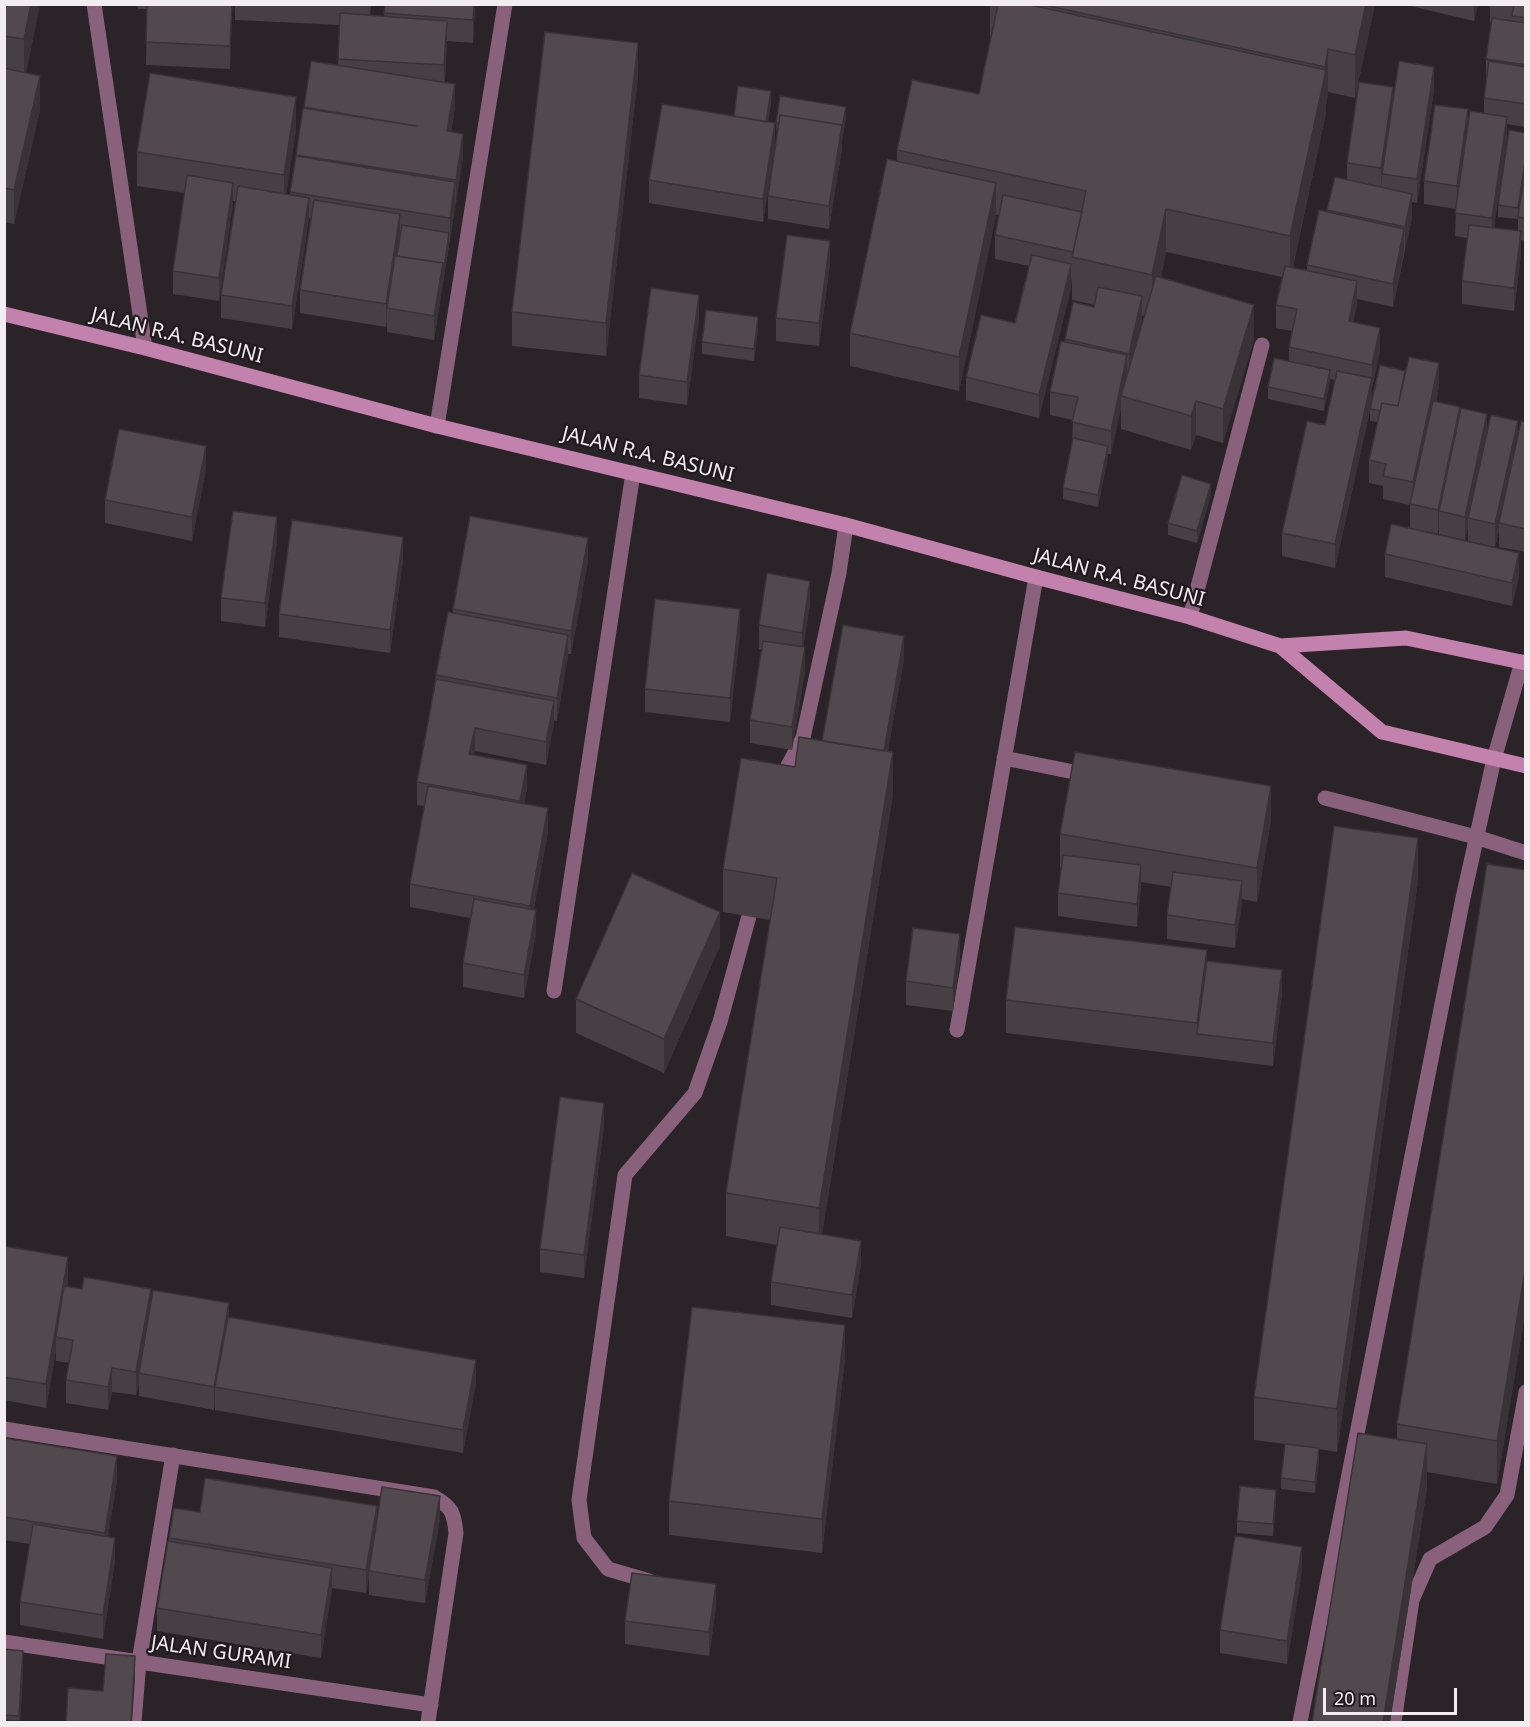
<!DOCTYPE html>
<html>
<head>
<meta charset="utf-8">
<style>
  body { margin:0 }
  #map { position:relative; width:1530px; height:1727px; overflow:hidden; background:#2a2327; font-family:"Noto Sans",sans-serif }
  canvas { display:block }
  .frame { position:absolute; inset:0; border:6px solid #f2edf0; pointer-events:none }
  .scale { position:absolute; left:1323px; top:1688px; width:134px; height:27px; box-sizing:border-box; border:3px solid #f2edf0; border-top:0; padding-left:8px; font-size:18px; line-height:21px; white-space:nowrap; color:#f2edf0; -webkit-text-stroke:4px #20191e; paint-order:stroke }
</style>
</head>
<body>
<div id="map">
<canvas width="1530" height="1727"></canvas>
<div class="frame"></div>
<div class="scale">20 m</div>
</div>
<script>
const ctx = document.querySelector('canvas').getContext('2d');
ctx.lineJoin = 'round';
function strokePath(path, color, width, dash) { ctx.strokeStyle = color; ctx.lineWidth = width; ctx.lineCap = dash ? 'butt' : 'round'; ctx.setLineDash(dash || []); ctx.stroke(path); }
function fillPath(path, color) { ctx.fillStyle = color; ctx.fill(path, 'evenodd'); }
function drawText(font, color, halo, rows, align = 'center') {
  ctx.font = font + ' "Noto Sans",sans-serif'; ctx.lineWidth = 4.5; ctx.setLineDash([]); ctx.textBaseline = 'middle'; ctx.strokeStyle = halo; ctx.fillStyle = color; for (const [text, x, y, turn = 0] of rows) {
    ctx.save(); ctx.translate(x, y); ctx.rotate((+turn || 0) * Math.PI / 180); ctx.textAlign = isNaN(turn) ? turn : align; if (halo) ctx.strokeText(text, 0, 0); ctx.fillText(text, 0, 0); ctx.restore();
  }
}
strokePath(new Path2D(`
  M1004,758L1089,775
  M778,784L803,738L839,573L846,525
  M1325,798L1476,837L1526,853
  M957,1030L1036,577
  M649,1581L608,1569L584,1538L579,1500L625,1175L695,1093L720,1022L749,916
  M1300,1722L1463,898L1494,759L1522,662
  M1394,1722L1412,1600L1430,1559L1485,1527L1507,1495L1526,1392`), '#8a617c', 15);
strokePath(new Path2D(`
  M94,4L145,348
  M437,426L505,4
  M1190,617L1262,345
  M554,991L633,473
  M4,1429L434,1497C452,1507 454,1513 456,1533L428,1722
  M4,1642L431,1705
  M134,1722L139,1662L173,1455`), '#8a617c', 15);
strokePath(new Path2D(`
  M4,314L145,348L437,426L846,525L1036,577L1190,617L1280,646L1406,638L1526,663
  M1280,646L1382,732L1526,766`), '#c382ae', 15);
fillPath(new Path2D(`
  M4,4H40L26,73L40,110L14,224L4,222Z
  M138,4H232L230,69L146,65L147,9H138Z
  M235,4H371L370,16L384,17L385,4H475L473,43L447,41L445,82L455,107L451,132L463,157L434,340L387,332V321L386,327L300,313V290L311,219L309,218L292,329L221,318V295L236,201H233L219,301L173,294V271L185,193L137,186V152L296,130L286,194L290,195L311,61L338,65L340,25L235,20Z
  M990,4H1375L1355,98L1328,92L1326,106V113L1293,267L1307,271V265L1327,210L1347,180V163L1393,101L1434,90L1417,203L1412,202V218L1393,307L1357,299V304L1353,322L1380,351L1372,388V401L1335,568L1282,556V533L1325,425L1335,380L1330,379L1324,411L1268,399V387L1289,361V347L1292,331L1276,328V305L1282,277L1166,252L1161,277L1254,339L1223,443L1196,435L1191,450L1121,429V408L1111,454H1108L1098,507L1063,499V488L1072,442L1073,420L1050,415V392L1065,339L1094,307L1095,305L1072,300V275L1071,288L1039,418L966,400V377L1015,323L1029,266L995,259V235L999,215H996L959,391L850,366V333L897,161V150L979,94L991,37H990ZM1142,316H1144L1137,340L1142,319Z
  M1402,4H1478L1474,21Z
  M1490,4H1526V127L1507,124L1494,228L1518,231V217V219L1498,217V205L1526,133V241L1521,240V255L1514,311L1462,304V281L1467,238L1455,236L1456,209L1424,204V181L1468,127L1484,113V98L1486,82V59L1492,22H1490Z
  M638,76L606,356L512,346V312Z
  M771,103L768,122L775,146L763,222L649,203V180L734,116Z
  M846,118L842,140V148L829,229L768,219V196L777,135L776,123Z
  M830,264L819,346L776,341V318Z
  M699,318L687,405L639,398V375Z
  M758,328L754,361L702,354V342Z
  M1439,386L1436,402L1487,432L1518,435L1526,422V552L1499,547V530L1495,547L1468,541V526L1465,540L1439,534V526L1438,534L1410,528V505L1383,499V486L1369,483V460L1378,422L1370,421V409Z
  M206,469L192,541L105,523V500Z
  M1211,495L1197,543L1168,535V523Z
  M277,540L265,627L221,621V598Z
  M1385,554L1519,576L1512,606L1385,577Z
  M403,560L390,653L279,637V614Z
  M588,561L571,654H568L557,721L554,720L546,765L475,751L474,755L527,788L524,804L548,831L534,909L536,933L524,998L463,987V963L470,918L410,907V884L424,806L417,805V782L436,675L453,613V609Z
  M810,604L803,647L805,671L792,750L750,743V720L761,649H759V625Z
  M740,632L730,722L645,712V689Z
  M904,659L888,751L893,795L822,1234L861,1264L852,1318L771,1305V1282L777,1245L726,1236V1193L770,920L723,912V869L795,767L822,741Z
  M1271,820L1257,902L1242,899L1235,948L1167,939V915L1171,887L1141,882L1137,927L1058,916V893L1061,868H1060V834Z
  M1526,870V1307L1497,1484L1427,1472V1488L1390,1722H1312L1397,1439V1424Z
  M1418,881L1337,1452L1319,1449V1460L1315,1493L1281,1489V1478L1285,1444L1254,1440V1397Z
  M720,946L664,1073L576,1033V999Z
  M960,958L953,1011L906,1005V981Z
  M1207,961L1282,993L1273,1066L1006,1033V1000Z
  M604,1126L584,1278L540,1272V1249Z
  M4,1246L68,1281L67,1287L151,1299L229,1317L476,1383L463,1453L215,1410V1402L214,1410L139,1396V1383L136,1395L112,1392L108,1410L66,1403V1380L69,1363L56,1361V1350L46,1408L4,1400Z
  M845,1359L822,1553L669,1535V1501Z
  M4,1438L117,1480L108,1536L115,1561L103,1639L20,1625V1602L30,1544L4,1540Z
  M1276,1501L1273,1536L1237,1533V1521Z
  M200,1512L377,1523L440,1519L425,1603L369,1595V1575L366,1593L332,1588L321,1658L157,1631V1608L169,1538Z
  M1302,1571L1287,1664L1220,1653V1630Z
  M716,1607L709,1656L625,1644V1621Z
  M4,1649L23,1674L20,1722H4Z`), '#463f43');
fillPath(new Path2D(`
  M31,4H40L24,83V39Z
  M232,4V17L230,69V46Z
  M474,4H475L473,43V20Z
  M1366,4H1375L1355,98V55Z
  M1474,4H1478L1474,21Z
  M447,21V44L444,89V65Z
  M638,43V76L606,356V323Z
  M1328,49V92L1326,106V113L1290,279V236L1325,74V67Z
  M1434,67V90L1417,203V179Z
  M40,76V110L14,224V190Z
  M455,84V107L447,154V131Z
  M1393,87V110L1382,174L1381,191V168Z
  M771,91V103L765,135V123Z
  M296,97V130L284,209V175Z
  M846,107V118L842,140V148L829,229V206Z
  M1468,109V132L1457,209V186Z
  M1507,117V140L1492,241V218Z
  M775,123V146L763,222V199Z
  M463,134V157L456,204V180Z
  M1526,155V167L1518,219V208Z
  M455,182V205L450,241V218Z
  M233,183V206L219,301V278Z
  M996,183V217L959,391V357Z
  M1412,194V218L1405,250V227Z
  M309,198V221L292,329V306Z
  M1166,209V252L1152,318V275Z
  M400,214V237L387,308L386,327V304Z
  M1404,229V252L1393,307V284Z
  M1521,231V255L1514,311V288Z
  M449,233V244L434,340V316L443,263Z
  M830,241V264L819,346V323Z
  M1071,264V288L1039,418V395Z
  M1357,281V304L1349,344V321Z
  M699,295V318L687,405V382Z
  M1142,296V319L1129,377V354Z
  M1254,305V339L1223,443V409Z
  M758,317V328L754,361V349Z
  M1380,328V351L1372,388V365Z
  M1127,355V378L1121,396V408L1111,454V431Z
  M1439,363V386L1413,505V482Z
  M1330,370V382L1324,411V399Z
  M1372,378V401L1335,568V544Z
  M1196,401V435L1191,450V416Z
  M1460,407V430L1439,511V526L1438,534V510Z
  M1487,414V437L1468,518V526L1465,540V517Z
  M1518,421V444L1499,523V530L1495,547V524Z
  M206,446V469L192,541V517Z
  M1108,446V457L1098,507V495Z
  M1211,484V495L1197,543V531Z
  M277,517V540L265,627V603Z
  M403,537V560L390,653V630Z
  M588,538V561L571,654V631Z
  M1519,553V576L1512,606V583Z
  M810,581V604L802,656V633Z
  M740,609V632L730,722V698Z
  M568,635V658L557,721V698Z
  M904,636V659L882,784V760Z
  M805,647V671L792,750V727Z
  M554,701V724L546,765V742Z
  M475,728V751L469,777V754Z
  M893,752V795L819,1251V1208Z
  M527,765V788L520,824V801Z
  M1271,786V820L1257,902V868Z
  M548,808V831L530,929V906Z
  M1418,838V881L1337,1452V1409Z
  M1141,865V889L1137,927V904Z
  M1242,881V905L1235,948V925Z
  M536,910V933L524,998V975Z
  M720,912V946L664,1073V1039Z
  M960,934V958L953,1011V988Z
  M1207,950V984L1197,1034V1057V1023Z
  M1282,970V993L1273,1066V1043Z
  M604,1103V1126L584,1278V1255Z
  M861,1241V1264L852,1318V1295Z
  M68,1257V1281L58,1338L56,1337V1350L46,1408V1384Z
  M1526,1264V1307L1497,1484V1441Z
  M151,1289V1312L139,1373V1383L136,1395V1372Z
  M229,1303V1327L215,1387V1402L214,1410V1387Z
  M845,1325V1359L822,1553V1519Z
  M476,1360V1383L463,1453V1430Z
  M112,1368V1392L108,1410V1387Z
  M1427,1444V1488L1390,1722H1383Z
  M1319,1448V1460L1315,1493V1482Z
  M117,1456V1480L105,1556V1533Z
  M1276,1490V1501L1273,1536V1524Z
  M440,1496V1519L425,1603V1580Z
  M377,1506V1529L366,1593V1570Z
  M115,1538V1561L103,1639V1615Z
  M1302,1547V1571L1287,1664V1641Z
  M332,1568V1591L321,1658V1635Z
  M716,1584V1607L709,1656V1632Z
  M23,1651V1674L20,1722H19Z
  M135,1656V1680L132,1722H131Z`), '#393337');
const building = new Path2D(`
  M4,4H31L24,39L4,36Z
  M147,4H232L230,46L146,42Z
  M385,4H474L473,20L384,13Z
  M998,4H1026L1326,70L1290,236L1166,209L1152,275L1072,257L1086,191L897,150L912,80L979,94Z
  M1040,4H1366L1355,55L1328,49L1325,67Z
  M1514,4H1526V18L1512,16Z
  M340,13L447,21L444,65L338,59Z
  M1492,18L1526,23V65L1486,59Z
  M545,32L638,43L606,323L512,312Z
  M311,61L455,84L447,131L463,134L456,180L296,155L303,108L416,126L304,107Z
  M1399,61L1434,67L1417,179L1382,174Z
  M1489,61L1526,67V104L1484,98Z
  M4,68L40,76L14,190L4,188Z
  M150,73L296,97L284,175L137,152Z
  M1359,82L1393,87L1381,168L1347,163Z
  M738,86L771,91L766,122L734,116Z
  M780,96L846,107L842,128V125L780,115L779,123H776Z
  M662,104L775,123L763,199L649,180Z
  M1435,105L1468,109L1457,186L1424,181Z
  M1470,111L1507,117L1492,218L1455,213Z
  M780,115L842,125L829,206L768,196Z
  M1509,130L1526,133V155L1518,208L1498,205Z
  M296,156L455,182L450,218L290,192Z
  M887,159L996,183L959,357L850,333Z
  M1526,165V218L1518,217Z
  M187,175L233,183L219,278L173,271Z
  M1335,177L1412,194L1405,227L1327,210Z
  M238,186L309,198L292,306L221,295Z
  M1003,195L1082,212L1073,252L995,235Z
  M314,200L400,214L386,304L300,290Z
  M1319,210L1404,229L1393,284L1307,265Z
  M402,225L449,233L443,274V263L397,256Z
  M1469,225L1521,231L1514,288L1462,281Z
  M787,235L830,241L819,323L776,318Z
  M1032,255L1071,264L1039,395L966,377L981,315L1015,323Z
  M395,256L443,263L434,316L387,308Z
  M1285,266L1357,281L1349,321L1380,328L1372,365L1289,347L1297,309L1276,305Z
  M1156,276L1254,305L1223,409L1196,401L1191,416L1121,396Z
  M1098,287L1142,296L1129,354L1065,339L1073,302L1094,307Z
  M651,288L699,295L687,382L639,375Z
  M706,310L758,317L754,349L702,342Z
  M1061,341L1127,355L1111,431L1072,422L1078,397L1050,392Z
  M1409,357L1439,363L1413,482L1383,476L1386,464L1369,460L1382,403L1398,406Z
  M1274,358L1330,370L1324,399L1268,387Z
  M1380,365L1405,371L1398,406L1382,403L1380,411L1370,409Z
  M1337,371L1372,378L1335,544L1282,533L1307,421L1325,425Z
  M1433,401L1460,407L1438,510L1410,504Z
  M1461,408L1487,414L1465,517L1439,511Z
  M1491,415L1518,421L1495,524L1468,518Z
  M1521,421L1526,422V529L1499,523Z
  M119,429L206,446L192,517L105,500Z
  M1073,438L1108,446L1098,495L1063,488Z
  M1182,475L1211,484L1197,531L1168,523Z
  M233,511L277,517L265,603L221,598Z
  M470,516L588,538L571,631L453,609Z
  M292,520L403,537L390,630L279,614Z
  M1391,524L1519,553L1512,583L1385,554Z
  M767,573L810,581L802,633L759,625Z
  M655,599L740,609L730,698L645,689Z
  M448,612L568,635L557,698L436,675Z
  M843,625L904,636L884,751L822,741Z
  M763,641L805,647L792,727L750,720Z
  M436,679L554,701L546,742L475,728L469,754L527,765L520,801L417,782Z
  M799,737L893,752L819,1208L726,1193L777,878L723,869L741,758L795,767Z
  M1075,752L1271,786L1257,868L1060,834Z
  M428,786L548,808L530,906L410,884Z
  M1334,826L1418,838L1337,1409L1254,1397Z
  M1063,855L1141,865L1137,904L1058,893Z
  M1487,864L1526,870V1264L1497,1441L1397,1424Z
  M1173,872L1242,881L1235,925L1167,915Z
  M632,873L720,912L664,1039L576,999Z
  M474,899L536,910L524,975L463,963Z
  M1015,927L1207,950L1197,1023L1006,1000Z
  M913,928L960,934L953,988L906,981Z
  M1207,961L1282,970L1273,1043L1197,1034Z
  M560,1097L604,1103L584,1255L540,1249Z
  M780,1227L861,1241L852,1295L771,1282Z
  M4,1246L68,1257L46,1384L4,1377Z
  M84,1277L151,1289L136,1372L112,1368L108,1387L66,1380L73,1340L56,1337L64,1286L82,1289Z
  M153,1290L229,1303L214,1387L139,1373Z
  M692,1307L845,1325L822,1519L669,1501Z
  M228,1317L476,1360L463,1430L215,1387Z
  M1358,1433L1427,1444L1383,1722H1312Z
  M4,1438L117,1456L105,1533L4,1517Z
  M1285,1444L1319,1448L1315,1482L1281,1478Z
  M205,1478L377,1506L366,1570L169,1538L174,1508L200,1512Z
  M1240,1486L1276,1490L1273,1524L1237,1521Z
  M382,1487L440,1496L425,1580L369,1571Z
  M33,1524L115,1538L103,1615L20,1602Z
  M1235,1536L1302,1547L1287,1641L1220,1630Z
  M168,1541L332,1568L321,1635L157,1608Z
  M632,1573L716,1584L709,1632L625,1621Z
  M4,1649L23,1651L19,1716L4,1715Z
  M106,1654L135,1656L131,1722H66L68,1688L103,1691Z
  M4,1720L20,1721V1722H4Z`);
fillPath(building, '#51494e');
strokePath(building, '#393337', 1.5);
drawText('20px', '#f2edf0', '#20191e', [
  ["JALAN R.A. BASUNI",177,336,14],
  ["JALAN R.A. BASUNI",648,455,14],
  ["JALAN R.A. BASUNI",1119,578,15],
  ["JALAN GURAMI",221,1653,8]
]);
</script>
</body>
</html>
